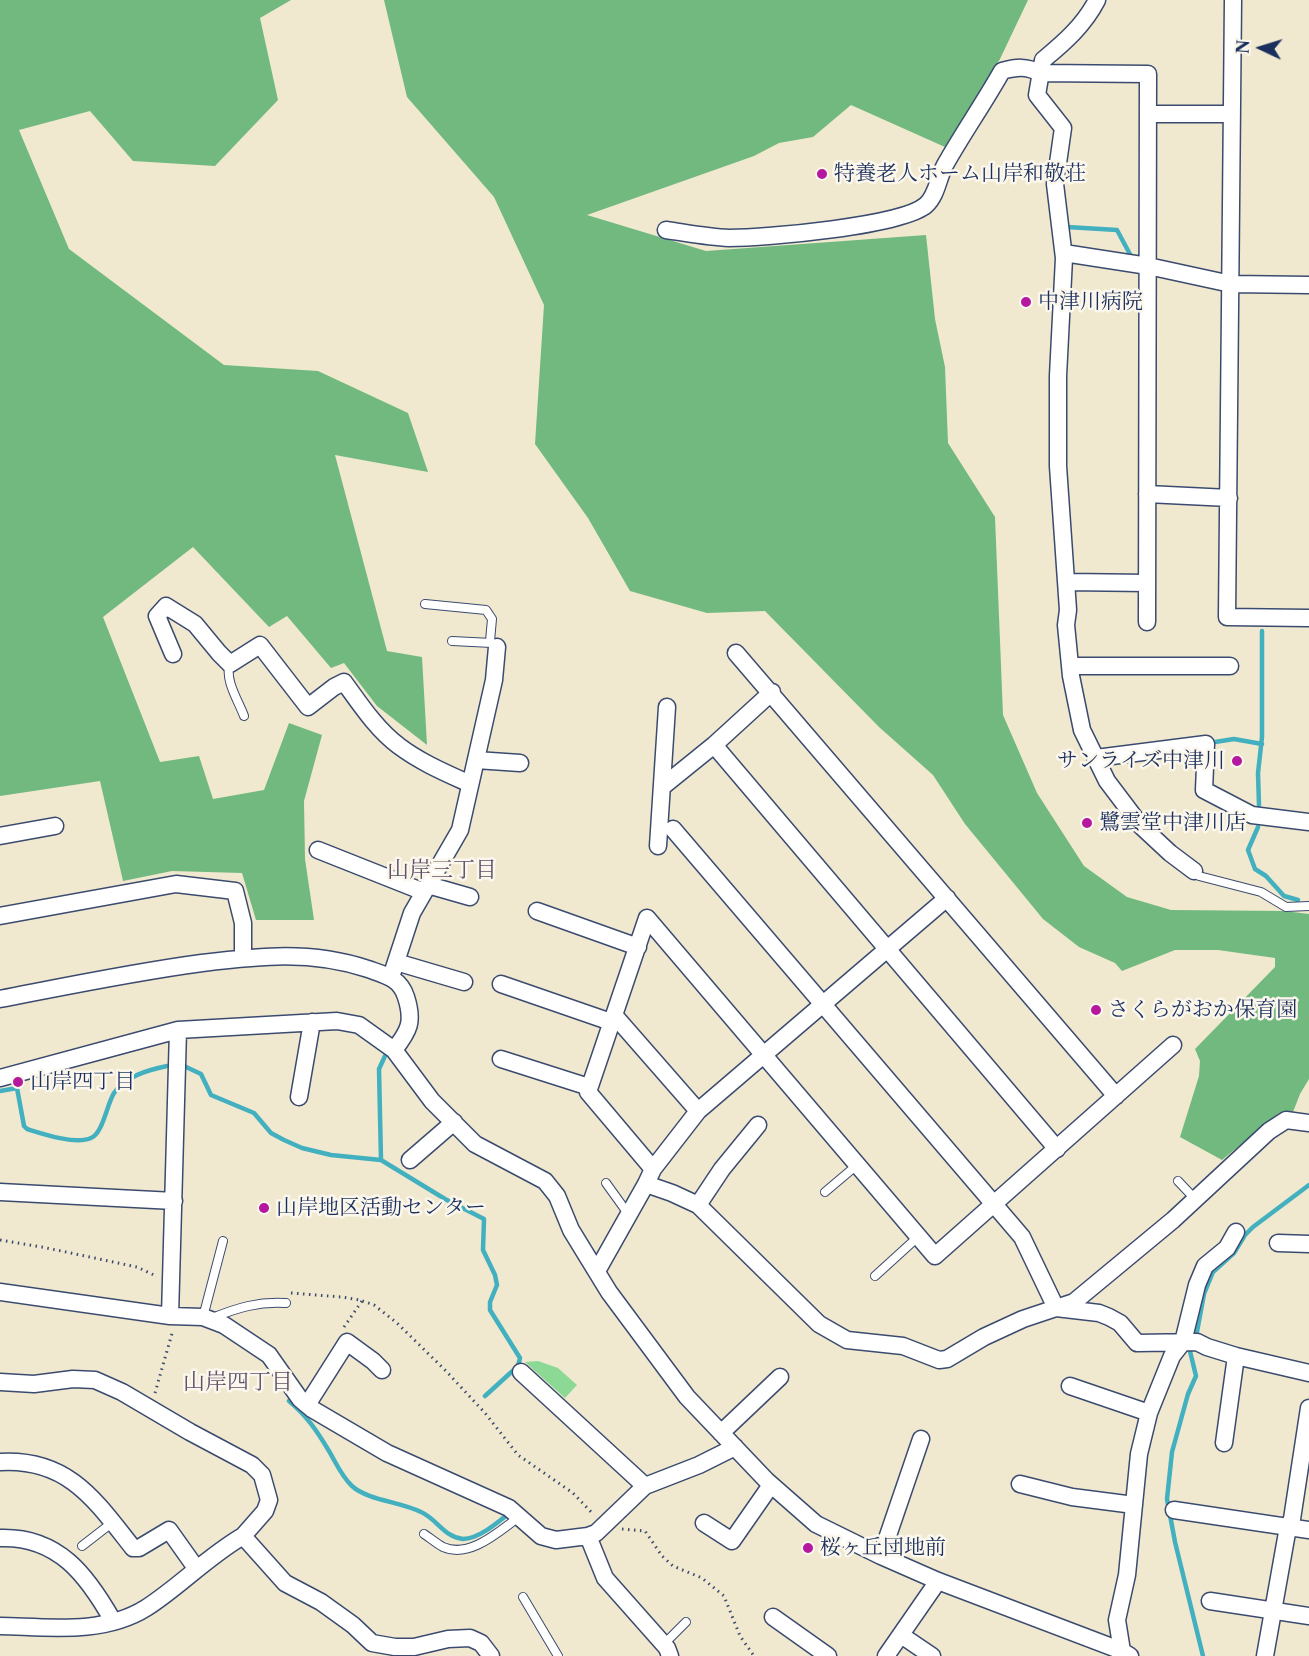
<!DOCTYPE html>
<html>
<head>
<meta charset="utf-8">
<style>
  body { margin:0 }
  #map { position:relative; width:1309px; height:1656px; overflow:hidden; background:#f0e9cf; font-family:"Libre Caslon Text",serif }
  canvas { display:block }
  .north { position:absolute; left:1231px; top:18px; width:60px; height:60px; -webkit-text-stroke:4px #fbf7ec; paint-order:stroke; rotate:274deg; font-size:16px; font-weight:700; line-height:24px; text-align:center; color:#1b2f5e }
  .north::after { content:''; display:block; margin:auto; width:21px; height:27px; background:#1b2f5e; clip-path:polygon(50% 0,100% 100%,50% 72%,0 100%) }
</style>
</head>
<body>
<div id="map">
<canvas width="1309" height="1656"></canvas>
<div class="north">N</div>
</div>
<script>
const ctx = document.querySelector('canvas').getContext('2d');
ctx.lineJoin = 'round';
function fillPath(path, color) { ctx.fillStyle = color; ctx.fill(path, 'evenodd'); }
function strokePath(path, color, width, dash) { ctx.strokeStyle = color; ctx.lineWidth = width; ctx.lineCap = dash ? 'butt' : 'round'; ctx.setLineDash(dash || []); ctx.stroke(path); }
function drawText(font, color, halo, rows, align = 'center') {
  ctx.font = font + ' "Libre Caslon Text","Noto Serif JP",serif'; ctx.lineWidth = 5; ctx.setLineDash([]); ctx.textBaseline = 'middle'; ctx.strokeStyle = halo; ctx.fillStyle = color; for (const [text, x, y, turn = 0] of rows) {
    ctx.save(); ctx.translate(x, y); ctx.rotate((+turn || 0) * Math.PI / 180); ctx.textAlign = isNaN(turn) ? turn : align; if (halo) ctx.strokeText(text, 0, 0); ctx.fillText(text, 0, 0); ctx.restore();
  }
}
fillPath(new Path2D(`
  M538,1361L558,1368L577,1385L565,1398L525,1362Z`), '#8cd996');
fillPath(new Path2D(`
  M0,0H291L260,18L278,100L215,166L133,161L90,111L19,130L69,249L224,365L318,371L408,413L428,472L335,455L387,651L422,657L427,745L377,706L344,663L331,668L287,616L269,627L193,547L103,617L160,762L199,756L213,799L264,790L289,723L322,735L304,801L305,859L314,920H256L242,873L172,871L123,881L100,781L0,796Z
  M384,0H1028L1000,59L945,147L851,105L813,137L779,143L754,156L587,215L706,251L926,235L935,319L945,367L948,443L995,517L1003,715L1037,793L1084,866L1127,897L1171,910L1284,911L1309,914V1079L1300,1094L1293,1112L1279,1113L1222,1160L1180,1137L1199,1076L1200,1061L1195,1049L1275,967V958L1218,950H1175L1122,971L1115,963L1079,947L1043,919L965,824L933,775L879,727L765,611L707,613L630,591L588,518L535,444L544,305L494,197L407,97Z`), '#71b97f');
strokePath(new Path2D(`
  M1067,227L1117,230L1132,258
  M1215,742L1234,739L1262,744
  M1259,805L1258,773L1262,737V631
  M1258,827L1248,850L1255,869L1266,876L1284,896L1298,900
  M184,1066L201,1074L211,1095L254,1113L271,1133L284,1140L302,1148L331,1155L381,1160L445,1199L484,1219L483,1250L495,1275L497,1285L490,1302V1310L520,1358L518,1366L485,1396
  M0,1091L17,1088L24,1126L27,1129C43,1134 76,1145 91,1138C103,1133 107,1104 114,1093C126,1076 148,1070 167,1066
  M381,1160L379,1069L385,1056
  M1196,1337L1204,1294L1213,1272L1234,1253L1245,1235L1253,1227L1309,1185
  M1189,1347L1196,1376L1188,1394L1172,1452L1167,1499L1175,1542L1203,1656
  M289,1401C307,1416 317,1431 329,1451C336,1463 342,1477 352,1486C367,1500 401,1502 421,1512C437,1519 444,1537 463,1539C478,1539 496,1524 507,1515`), '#43b0c0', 4.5);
const lane = new Path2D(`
  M425,604L486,610L492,619L490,641L497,647
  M452,641L492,643
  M230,664C224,679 239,702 244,716
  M1194,871L1199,876L1261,892L1286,907L1309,906
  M1178,1181L1195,1199
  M606,1183L629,1215
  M825,1192L857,1165
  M875,1276L919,1236
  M203,1317L223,1241
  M212,1318C237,1308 259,1301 286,1303
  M424,1534C430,1538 437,1544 443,1547C470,1559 499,1531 519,1517
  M82,1546L113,1522
  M523,1597L558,1656
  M664,1644L686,1622`);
const street = new Path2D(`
  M1097,0C1084,25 1065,42 1043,60L1037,95L1063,128L1055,184L1064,258L1058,376V466L1068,610L1066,625L1071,676L1082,730L1107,781L1141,826L1170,853L1194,871
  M1233,0L1227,617L1309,618
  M1148,114H1232
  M666,230C687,233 708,237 729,238C765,238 902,226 926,205C937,195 938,178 945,165C963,133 984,103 1002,71C1017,67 1026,66 1040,73L1148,74L1147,622
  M1064,253L1148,266L1231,284L1309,285
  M1147,494L1229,498
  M1067,582L1147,583
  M736,653L1116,1096
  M173,654L157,616L166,606L195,624L219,653L230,664L260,645L308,707L334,687L344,682C360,704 377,730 399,746C420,762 446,773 470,784
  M1071,666H1230
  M714,745L1057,1149
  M1096,758L1206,744L1204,790L1252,815L1309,822
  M476,760L520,763
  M662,787L714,745L772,692
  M673,829L1022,1237L1056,1308L1074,1302L1173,1220L1269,1131L1286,1120L1309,1123
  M0,836L55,826
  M658,846L667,707
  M318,850L424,892
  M428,885L470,897
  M537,911L638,947
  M0,916L176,884L235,891L243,923V958
  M647,918L935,1256L1173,1045
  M647,918L588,1092L653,1169
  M396,962L464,982
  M391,977L412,913L460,830L494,680L497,647
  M501,984L611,1022
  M0,999C67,986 134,972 202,963C260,956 311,950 368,969C385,975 400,978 406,997C414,1022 409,1031 394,1050
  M614,1015L698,1111
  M501,1059L589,1087
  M0,1078L178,1030L337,1021L359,1025L394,1050L432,1101L475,1144L545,1181L557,1196L571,1230L609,1292L687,1397L767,1481L816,1524L881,1556L938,1581L1122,1651L1130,1656
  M299,1097L312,1022
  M410,1160L454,1122
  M646,1184L672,1193L698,1205L819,1324L847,1340L903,1346L939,1360L947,1359L984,1337L1023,1319L1056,1308L1099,1313L1109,1317L1120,1323L1137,1343L1197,1342L1207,1347L1236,1356L1309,1373
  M0,1192L174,1201
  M698,1205L722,1169L758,1125
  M1278,1243L1309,1244
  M597,1271L646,1184L653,1169L698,1111L947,898
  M0,1292L170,1316L203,1317L224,1325L269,1355L300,1399L312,1409L387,1453L509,1508L541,1536L556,1540L588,1536L596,1533L645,1486L699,1465L735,1447
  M170,1316L178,1030
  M521,1372L645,1486
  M0,1382L34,1384L73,1379L95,1380L122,1392L190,1432L252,1465L262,1475L269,1500L265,1511L243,1536L285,1583L321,1602L353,1625L372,1643L395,1647H414L448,1639L470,1638L481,1643L491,1656
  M1070,1386L1149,1413
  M307,1405L347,1342L373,1361L382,1370
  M721,1433L780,1377
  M1224,1443L1236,1356
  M0,1462C68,1458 95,1500 133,1548H139L169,1530L196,1568
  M1020,1484L1072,1497L1134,1505
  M1174,1510L1309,1530
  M704,1523L732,1541L771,1485
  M588,1536L605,1578L667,1648L670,1656
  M0,1538C58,1536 87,1575 113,1621
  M881,1556L921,1439
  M1210,1601L1309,1616
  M773,1617L828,1656
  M0,1626C48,1627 103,1635 146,1608C179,1587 207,1557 243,1536
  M901,1635L932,1656
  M886,1656L938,1581
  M1120,1656L1122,1651L1117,1620L1127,1575L1139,1454L1149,1413L1172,1356L1183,1342L1197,1285L1205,1266L1227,1248L1236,1232
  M1265,1656L1288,1527L1292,1519L1309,1408`);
strokePath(lane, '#3b4b6f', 10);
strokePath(street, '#3b4b6f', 19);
strokePath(new Path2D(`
  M0,1240L42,1247L137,1267L156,1276
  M291,1293L341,1297L360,1300L374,1305L397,1323L446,1371L485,1413L518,1455L573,1493L594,1515
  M344,1327L362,1301
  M155,1393L173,1330
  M622,1529L645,1531L662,1556L673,1566L702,1578L724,1596L740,1636L754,1656`), '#3b4b6f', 3, [1.5, 4.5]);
strokePath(lane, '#fff', 8);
strokePath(street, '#fff', 16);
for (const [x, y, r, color] of [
  [822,174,6,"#b5179e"],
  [1026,302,6,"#b5179e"],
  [1237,761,6,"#b5179e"],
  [1087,823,6,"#b5179e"],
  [1096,1010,6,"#b5179e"],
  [18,1082,6,"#b5179e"],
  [264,1208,6,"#b5179e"],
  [808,1548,6,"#b5179e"]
]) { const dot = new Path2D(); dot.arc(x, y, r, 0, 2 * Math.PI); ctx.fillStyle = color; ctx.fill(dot); strokePath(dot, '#fbf7ec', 2); }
drawText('21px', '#1b2f5e', '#fbf7ec', [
  ["特養老人ホーム山岸和敬荘",834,174],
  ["中津川病院",1038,302],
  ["サンライズ中津川",1225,761,"right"],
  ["鷺雲堂中津川店",1099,823],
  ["さくらがおか保育園",1108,1010],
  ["山岸四丁目",30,1082],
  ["山岸地区活動センター",276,1208],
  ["桜ヶ丘団地前",820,1548]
], 'left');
drawText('22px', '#5f526a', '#fbf7ec', [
  ["山岸三丁目",442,871],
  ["山岸四丁目",238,1383]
]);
</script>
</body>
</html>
